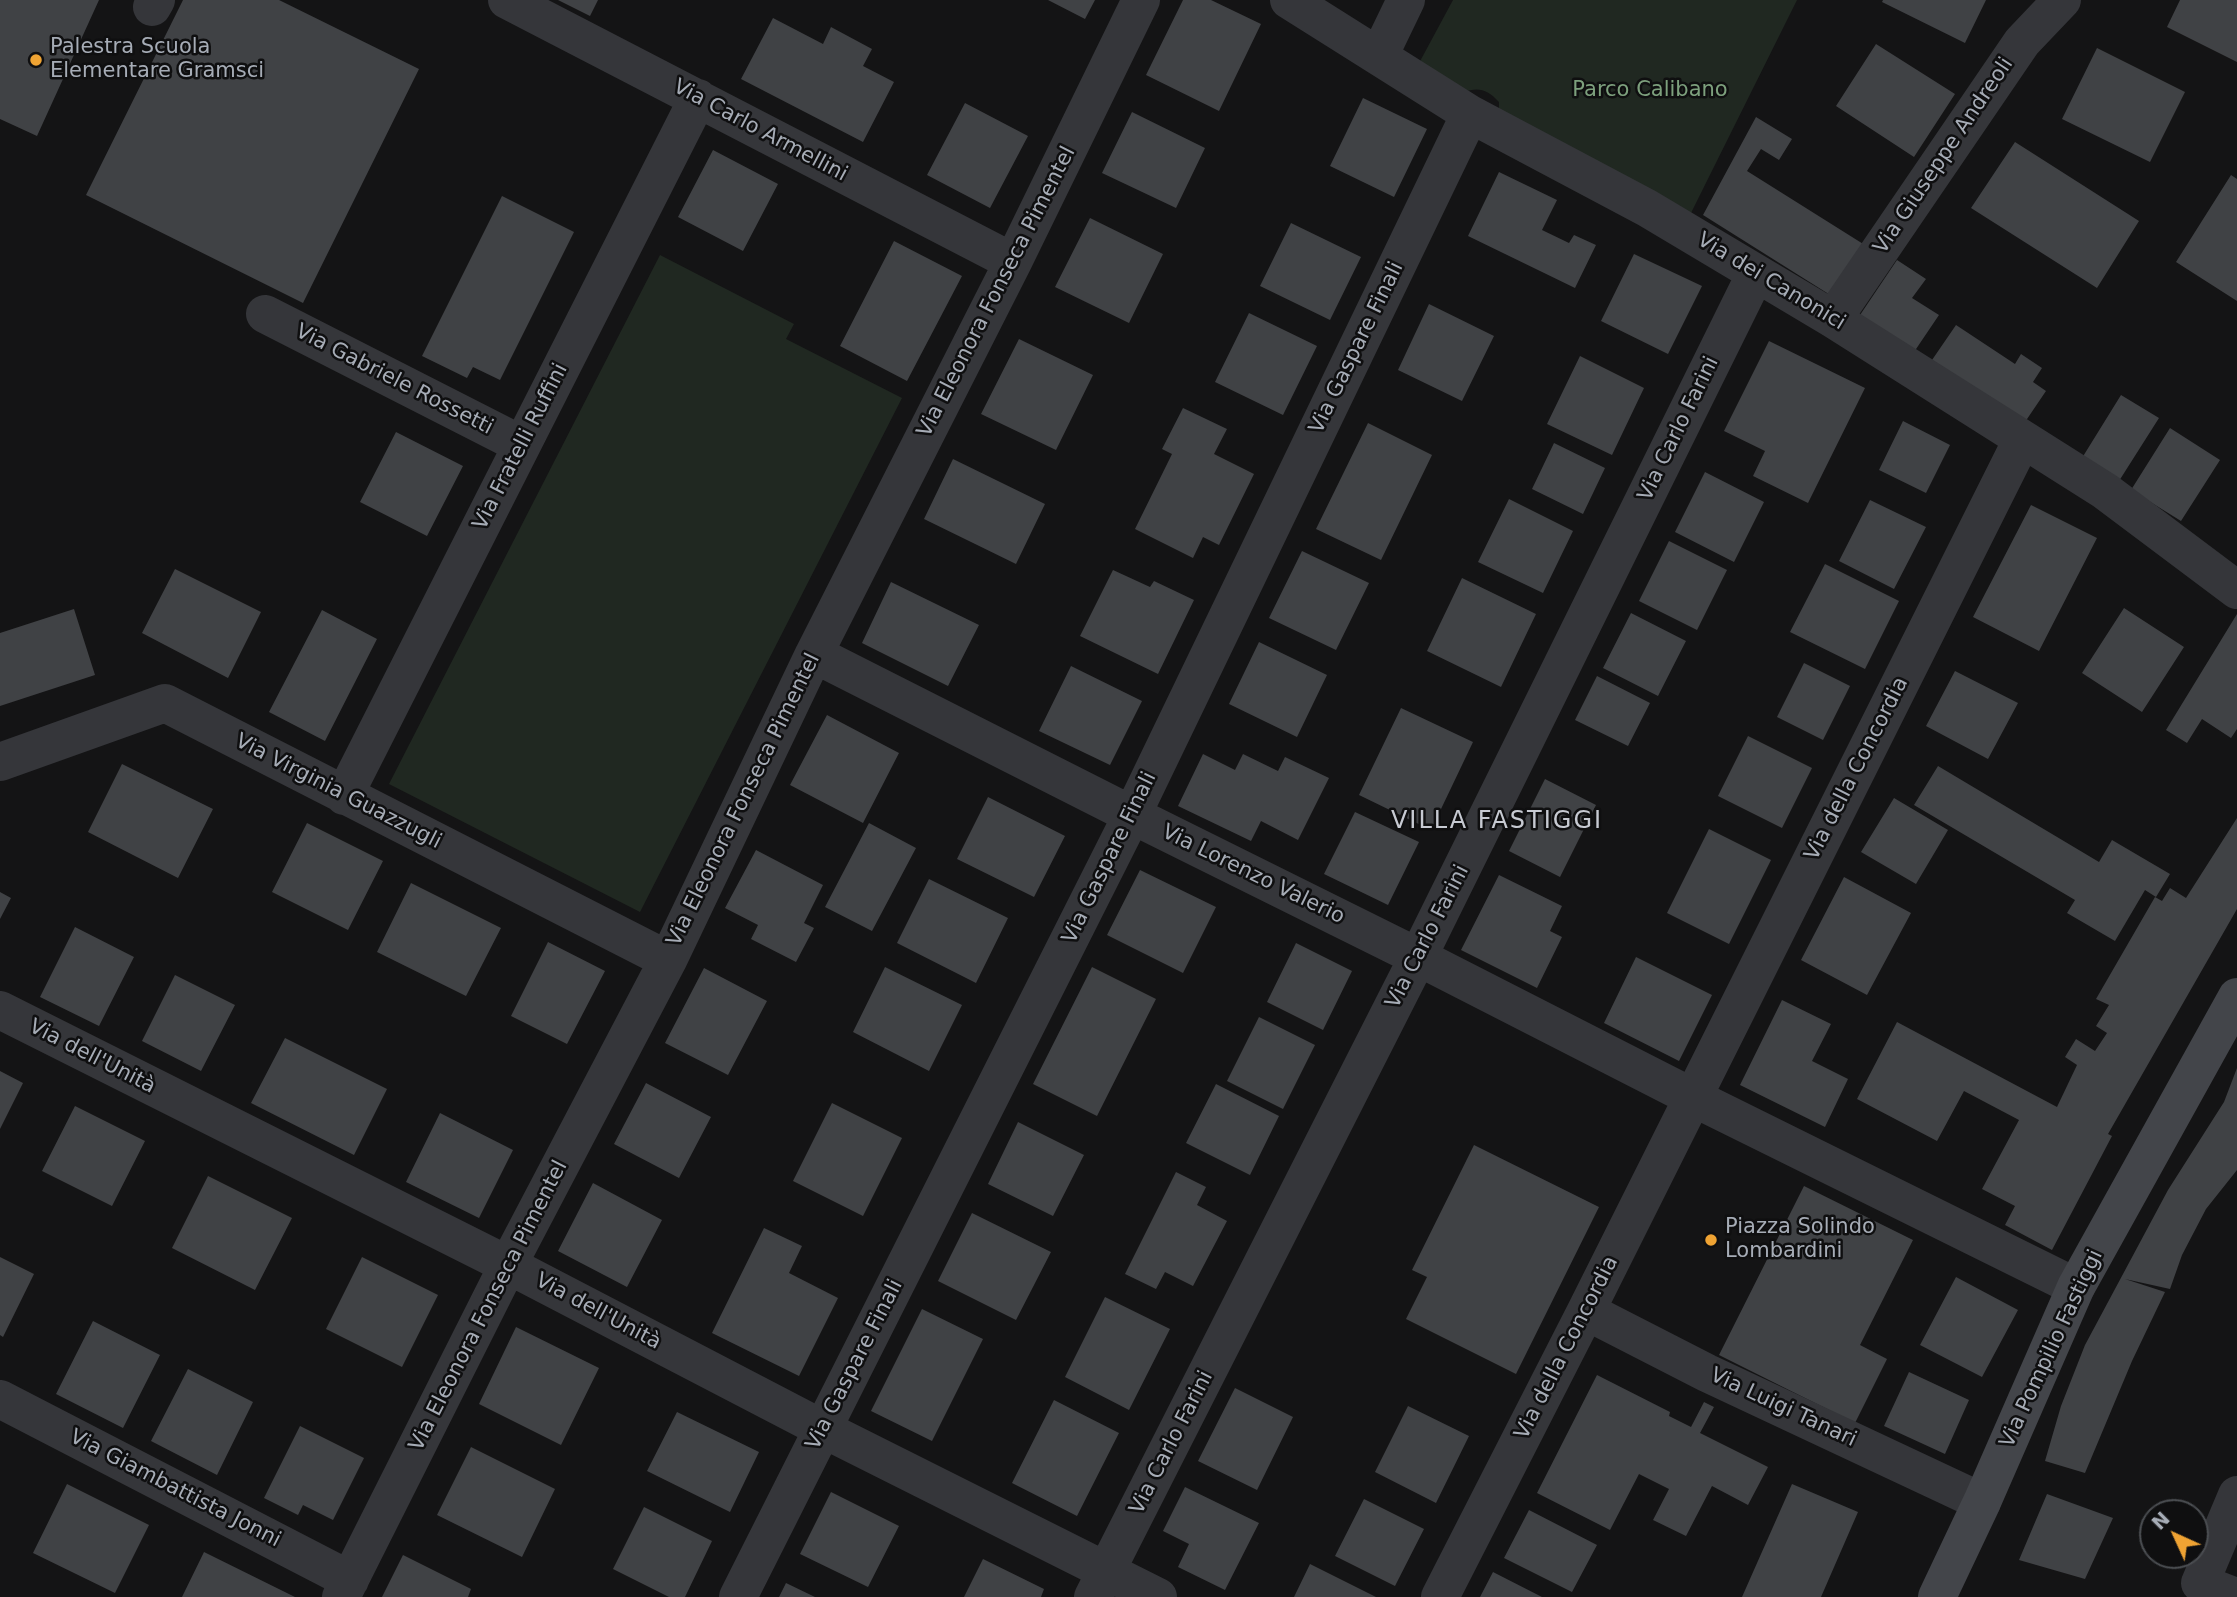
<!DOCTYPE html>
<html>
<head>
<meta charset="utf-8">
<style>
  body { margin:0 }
  #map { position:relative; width:2237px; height:1597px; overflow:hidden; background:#141415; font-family:"DejaVu Sans",sans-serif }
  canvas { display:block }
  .north { position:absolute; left:2139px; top:1499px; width:70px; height:70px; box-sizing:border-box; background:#0f0f10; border:2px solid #4b4e52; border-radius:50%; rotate:315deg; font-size:19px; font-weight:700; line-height:28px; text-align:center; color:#a6acb6 }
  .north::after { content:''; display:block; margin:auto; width:24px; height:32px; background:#efa333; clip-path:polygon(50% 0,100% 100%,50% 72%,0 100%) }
</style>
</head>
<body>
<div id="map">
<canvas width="2237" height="1597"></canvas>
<div class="north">N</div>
</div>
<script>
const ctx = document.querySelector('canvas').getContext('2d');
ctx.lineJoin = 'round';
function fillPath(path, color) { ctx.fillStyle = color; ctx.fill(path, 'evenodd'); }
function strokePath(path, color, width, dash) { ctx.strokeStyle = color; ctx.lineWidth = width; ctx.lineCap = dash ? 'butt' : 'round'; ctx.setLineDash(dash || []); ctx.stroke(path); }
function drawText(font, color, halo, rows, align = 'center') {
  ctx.font = font + ' "DejaVu Sans",sans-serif'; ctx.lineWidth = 5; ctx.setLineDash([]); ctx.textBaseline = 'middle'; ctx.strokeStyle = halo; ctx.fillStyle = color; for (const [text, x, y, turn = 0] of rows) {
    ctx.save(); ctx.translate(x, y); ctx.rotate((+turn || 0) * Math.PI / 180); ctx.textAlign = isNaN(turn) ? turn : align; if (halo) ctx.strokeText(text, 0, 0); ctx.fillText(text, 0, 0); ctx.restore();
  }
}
fillPath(new Path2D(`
  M1453,0H1797L1691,213L1499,120V102C1487,89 1479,87 1463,92L1418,65Z
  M660,255L794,324L786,339L902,398L640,912L389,784Z`), '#202821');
fillPath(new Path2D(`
  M0,0H99L37,136L0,119Z
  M183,0H279L419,69L303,303L86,195Z
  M558,0H598L590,16Z
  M1048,0H1095L1085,19Z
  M1183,0H1211L1261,24L1219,111L1146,75Z
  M1883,0H1986L1965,43L1882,2Z
  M2180,0H2237V62L2167,27Z
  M773,18L823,44L831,27L872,49L863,66L894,82L863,142L741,79Z
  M1876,44L1955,94L1914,157L1836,106Z
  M2097,48L2185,92L2150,162L2062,119Z
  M1363,98L1427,129L1394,197L1330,166Z
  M965,103L1028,136L990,208L927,175Z
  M1132,112L1205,148L1176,208L1102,173Z
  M1756,117L1792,139L1779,160L1761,149L1747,171L1868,247L1835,298L1703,215Z
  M2015,142L2139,221L2097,288L1971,208Z
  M713,150L778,184L743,251L678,217Z
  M1499,172L1557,200L1542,230L1569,243L1574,235L1596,245L1575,288L1468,236Z
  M2231,175L2237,179V301L2176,262Z
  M502,196L574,232L500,380L473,367L467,378L422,356Z
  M1090,218L1163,254L1129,323L1055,287Z
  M1291,223L1361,257L1330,320L1260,286Z
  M894,241L962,276L907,381L840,346Z
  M1634,254L1702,286L1668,354L1601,321Z
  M1897,260L1926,279L1912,298L1939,315L1914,352L1860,315Z
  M1429,304L1494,336L1462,401L1398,370Z
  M1249,313L1317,346L1283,415L1215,382Z
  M1956,325L2015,364L2021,354L2042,368L2033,382L2046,391L2025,422L1932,360Z
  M1019,339L1093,375L1056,450L981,414Z
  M1769,341L1865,388L1808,503L1753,476L1765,451L1724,431Z
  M1580,356L1644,388L1612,455L1547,424Z
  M2121,395L2159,418L2119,481L2082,458Z
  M1183,408L1227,429L1214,454L1254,474L1219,545L1203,537L1193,558L1135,529L1172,454L1162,449Z
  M1903,421L1950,445L1926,493L1879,470Z
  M1368,423L1432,455L1381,560L1316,529Z
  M2170,428L2220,460L2181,521L2131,490Z
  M396,432L463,466L427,536L360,502Z
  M1554,443L1605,468L1583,514L1532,489Z
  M953,459L1045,504L1016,564L924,519Z
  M1705,472L1764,502L1734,562L1675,532Z
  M1509,499L1573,531L1543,593L1478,562Z
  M1870,500L1926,527L1894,589L1839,561Z
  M2031,505L2097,538L2039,651L1973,617Z
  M1669,541L1727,570L1697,630L1639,601Z
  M1302,551L1369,583L1336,650L1269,618Z
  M1825,564L1899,601L1865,669L1790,632Z
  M175,569L261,612L228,678L142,633Z
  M1113,570L1150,587L1154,581L1194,600L1158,674L1080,636Z
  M1462,578L1536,614L1501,687L1427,651Z
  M891,582L979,625L948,686L862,643Z
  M2124,608L2184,647L2142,712L2082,673Z
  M74,609L95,675L0,706V633Z
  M322,610L377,639L325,741L269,712Z
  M1631,613L1686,641L1658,696L1603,668Z
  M2237,614V729L2231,738L2202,719L2187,743L2166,730Z
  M1259,642L1327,675L1297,737L1229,704Z
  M1804,663L1850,686L1823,740L1777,717Z
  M1071,666L1142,701L1110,765L1039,731Z
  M1955,671L2018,703L1988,759L1926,726Z
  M1597,676L1650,703L1628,746L1575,720Z
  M1401,708L1473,742L1431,830L1359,795Z
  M827,715L899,753L863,823L790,785Z
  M1748,736L1812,768L1782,828L1718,796Z
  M1203,754L1235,770L1243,754L1278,771L1285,757L1329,778L1298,840L1261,821L1251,841L1178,806Z
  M122,764L213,809L178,878L88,832Z
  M1938,766L2099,862L2112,840L2170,874L2156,897L2145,890L2115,941L2067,913L2075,900L1914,805Z
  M1545,779L1596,805L1560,877L1509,851Z
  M988,797L1065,836L1034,897L957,859Z
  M1894,798L1948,830L1916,884L1861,852Z
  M1355,812L1419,842L1388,905L1324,874Z
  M2237,818V909L2108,1134L2112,1136L2052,1250L2005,1225L2015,1206L1982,1189L2019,1120L1964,1091L1937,1141L1857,1099L1897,1022L2057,1107L2077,1065L2065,1057L2076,1039L2095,1051L2107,1033L2096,1026L2109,1005L2096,999L2155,897L2162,901L2170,888L2186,898Z
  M307,823L383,861L348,930L272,892Z
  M869,823L916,848L872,931L825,907Z
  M1709,829L1771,860L1729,944L1667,913Z
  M756,850L823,885L804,923L814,928L796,962L751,939L758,925L725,908Z
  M1140,870L1216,907L1183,973L1107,935Z
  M1499,875L1562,906L1550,931L1562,937L1537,988L1461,950Z
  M1844,877L1911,913L1867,995L1801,960Z
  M929,879L1008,918L976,983L897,943Z
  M411,883L501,928L466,996L377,952Z
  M0,892L11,898L0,919Z
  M75,927L134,957L99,1026L40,997Z
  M548,942L605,971L567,1044L511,1016Z
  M1296,943L1352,971L1323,1030L1267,1002Z
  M1636,957L1712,995L1679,1061L1604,1023Z
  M885,967L962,1005L929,1071L853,1032Z
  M1092,967L1156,999L1097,1116L1033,1084Z
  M704,968L767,1001L728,1075L665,1043Z
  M175,975L235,1005L201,1071L142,1041Z
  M1782,1000L1831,1024L1812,1061L1848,1079L1825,1127L1740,1085Z
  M1259,1017L1315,1045L1283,1109L1227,1081Z
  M285,1038L387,1089L354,1155L251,1103Z
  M2237,1068V1170L2206,1209L2182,1255L2170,1289L2125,1279L2165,1292L2132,1361L2085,1473L2045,1461L2061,1406L2085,1345L2168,1190L2224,1102Z
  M0,1071L23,1083L0,1129Z
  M646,1083L711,1117L679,1178L614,1144Z
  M1216,1084L1279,1116L1250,1175L1186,1143Z
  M832,1103L902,1138L863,1216L793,1181Z
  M75,1106L145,1141L112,1206L42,1171Z
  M440,1113L513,1150L479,1218L406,1182Z
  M1018,1122L1084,1155L1053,1216L988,1184Z
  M1474,1145L1599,1207L1516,1374L1406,1319L1427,1277L1412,1270Z
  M1176,1172L1206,1187L1197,1205L1227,1221L1193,1286L1165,1272L1156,1289L1125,1274Z
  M208,1176L292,1218L255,1290L172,1248Z
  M593,1183L662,1220L627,1287L558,1251Z
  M1804,1186L1913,1240L1860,1345L1887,1359L1855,1423L1719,1355Z
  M972,1213L1051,1252L1016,1320L938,1281Z
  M764,1228L802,1246L789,1273L838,1298L799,1376L712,1333Z
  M0,1257L34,1274L3,1337L0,1335Z
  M362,1257L438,1295L402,1367L326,1329Z
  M1956,1277L2018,1310L1982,1377L1920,1345Z
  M1105,1297L1170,1329L1129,1410L1065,1377Z
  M922,1309L983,1339L932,1441L871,1411Z
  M93,1321L160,1355L123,1428L56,1394Z
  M516,1327L599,1368L561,1445L479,1404Z
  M188,1369L253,1402L217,1475L151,1441Z
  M1909,1372L1969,1400L1945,1454L1884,1426Z
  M1597,1375L1670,1412L1669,1416L1691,1427L1704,1402L1714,1407L1700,1433L1768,1467L1748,1505L1712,1486L1686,1536L1653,1520L1669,1489L1639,1474L1610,1530L1537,1493Z
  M1235,1388L1293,1417L1257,1490L1198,1461Z
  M1054,1400L1119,1433L1077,1516L1012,1483Z
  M1408,1406L1469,1436L1436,1503L1375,1472Z
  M677,1412L759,1452L730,1512L647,1471Z
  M300,1426L364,1458L333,1520L303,1505L298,1515L264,1498Z
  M471,1447L555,1489L522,1557L437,1515Z
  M67,1484L149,1525L115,1593L33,1553Z
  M1792,1484L1858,1512L1821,1597H1742Z
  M1185,1487L1259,1523L1225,1590L1178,1567L1189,1544L1163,1531Z
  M831,1492L899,1526L868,1587L800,1554Z
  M2047,1494L2113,1518L2085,1579L2019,1560Z
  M1364,1499L1424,1529L1395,1586L1335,1556Z
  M644,1507L712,1541L685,1597H669L613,1569Z
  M1529,1510L1597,1545L1572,1592L1504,1558Z
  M204,1552L295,1597H182Z
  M403,1555L471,1589L468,1597H382Z
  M983,1559L1044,1589L1041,1597H964Z
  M1310,1564L1376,1597H1294Z
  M1493,1572L1542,1597H1480Z
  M786,1583L815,1597H779Z`), '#404245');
strokePath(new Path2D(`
  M507,0L1013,262
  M1289,0L1470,114L1647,208L1833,319L2105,491L2237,590
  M152,7L156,0
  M1379,56L1406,0
  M265,314L522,445
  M1833,319L2022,42L2062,0
  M814,654L1132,815L1418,957L1692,1097L2076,1287
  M0,762L165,703L668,960
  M344,796L698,98
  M0,1010L508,1265L823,1429L1158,1597
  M1586,1311L1707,1373L1982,1502
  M0,1399L350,1580
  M341,1597L508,1265L668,960L814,654L1013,262L1141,0
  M738,1597L1132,815L1470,114
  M1093,1597L1418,957L1756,273
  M1440,1597L1586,1311L2022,440
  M2236,1597L2200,1583L2237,1495`), '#35363a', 38);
strokePath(new Path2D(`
  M1937,1597L1982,1502L2076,1287L2237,997`), '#43454a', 38);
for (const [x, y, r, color] of [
  [36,60,7,"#efa333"],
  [1711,1240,7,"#efa333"]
]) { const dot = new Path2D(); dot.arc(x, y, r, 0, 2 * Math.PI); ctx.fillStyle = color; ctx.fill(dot); strokePath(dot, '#0f0f10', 2.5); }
drawText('21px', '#a6acb6', '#0f0f10', [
  ["Palestra Scuola",50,48],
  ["Elementare Gramsci",50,72],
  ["Piazza Solindo",1725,1228],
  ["Lombardini",1725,1252]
], 'left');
drawText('21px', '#7da07d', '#0f0f10', [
  ["Parco Calibano",1650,91]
]);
drawText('21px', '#a6acb6', '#0f0f10', [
  ["Via Carlo Armellini",760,131,28],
  ["Via Giuseppe Andreoli",1944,156,-56],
  ["Via dei Canonici",1771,282,31],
  ["Via Eleonora Fonseca Pimentel",997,292,-63],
  ["Via Gaspare Finali",1357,348,-64],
  ["Via Gabriele Rossetti",394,380,27],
  ["Via Carlo Farini",1679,429,-64],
  ["Via Fratelli Ruffini",521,447,-63],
  ["Via della Concordia",1857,769,-63],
  ["Via Virginia Guazzugli",338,792,27],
  ["Via Eleonora Fonseca Pimentel",744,800,-64],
  ["Via Gaspare Finali",1110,858,-64],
  ["Via Lorenzo Valerio",1253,875,26],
  ["Via Carlo Farini",1428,937,-63],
  ["Via dell'Unità",92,1057,27],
  ["Via Eleonora Fonseca Pimentel",489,1306,-63],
  ["Via dell'Unità",598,1312,28],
  ["Via della Concordia",1567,1348,-63],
  ["Via Pompilio Fastiggi",2052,1349,-65],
  ["Via Gaspare Finali",855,1365,-63],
  ["Via Luigi Tanari",1783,1408,25],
  ["Via Carlo Farini",1172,1443,-63],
  ["Via Giambattista Jonni",175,1489,27]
]);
ctx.letterSpacing = '2px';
drawText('24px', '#c7cad2', '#0f0f10', [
  ["VILLA FASTIGGI",1497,822]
]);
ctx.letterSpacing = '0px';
</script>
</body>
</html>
